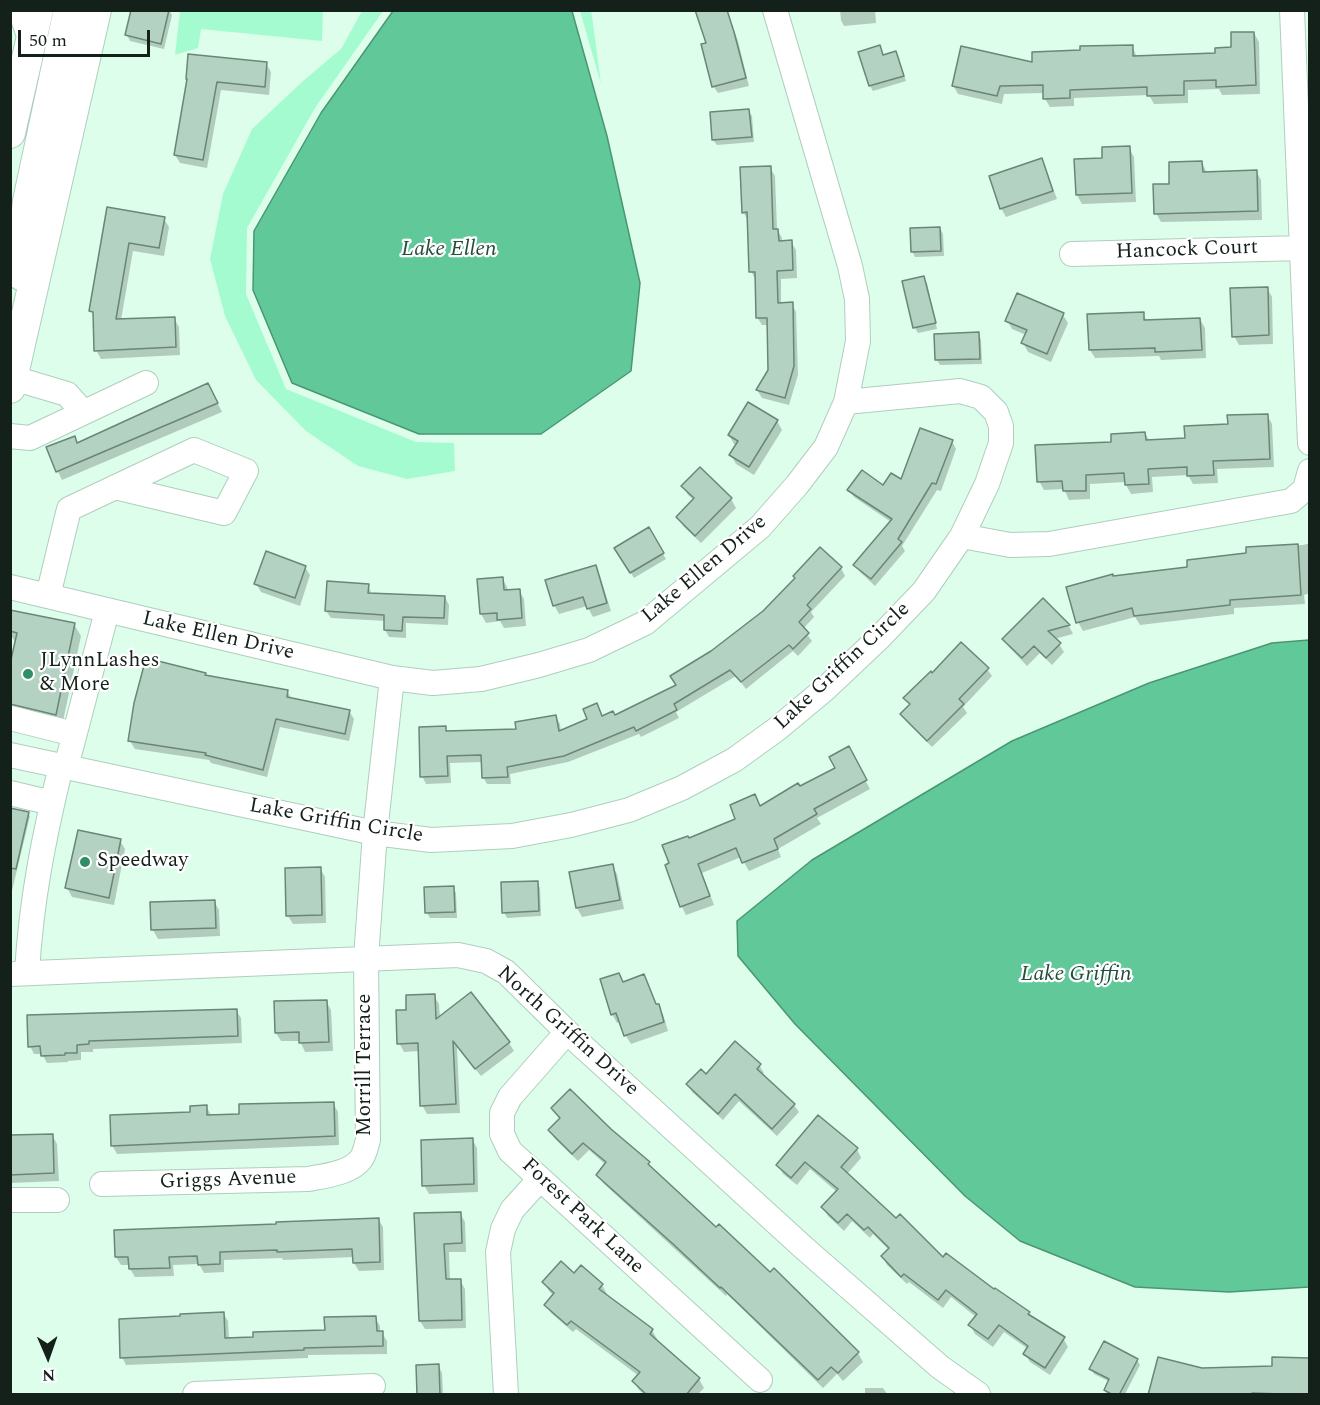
<!DOCTYPE html>
<html>
<head>
<meta charset="utf-8">
<style>
  body { margin:0 }
  #map { position:relative; width:1320px; height:1405px; overflow:hidden; background:#defeec; font-family:Spectral,serif }
  canvas { display:block }
  .frame { position:absolute; inset:0; border:12px solid #14201a; pointer-events:none }
  .north { position:absolute; left:18px; top:1327px; width:60px; height:60px; -webkit-text-stroke:4px #fff; paint-order:stroke; rotate:178deg; font-size:16px; font-weight:700; line-height:24px; text-align:center; color:#14201a }
  .north::after { content:''; display:block; margin:auto; width:21px; height:27px; background:#14201a; clip-path:polygon(50% 0,100% 100%,50% 72%,0 100%) }
  .scale { position:absolute; left:18px; top:30px; width:132px; height:27px; box-sizing:border-box; border:3px solid #14201a; border-top:0; padding-left:8px; font-size:18px; line-height:21px; white-space:nowrap; color:#14201a; -webkit-text-stroke:4px #fff; paint-order:stroke }
</style>
</head>
<body>
<div id="map">
<canvas width="1320" height="1405"></canvas>
<div class="frame"></div>
<div class="north">N</div>
<div class="scale">50 m</div>
</div>
<script>
const ctx = document.querySelector('canvas').getContext('2d');
ctx.lineJoin = 'round';
function fillPath(path, color) { ctx.fillStyle = color; ctx.fill(path, 'evenodd'); }
function strokePath(path, color, width, dash) { ctx.strokeStyle = color; ctx.lineWidth = width; ctx.lineCap = dash ? 'butt' : 'round'; ctx.setLineDash(dash || []); ctx.stroke(path); }
function drawText(font, color, halo, rows, align = 'center') {
  ctx.font = font + ' Spectral,serif'; ctx.lineWidth = 4.5; ctx.setLineDash([]); ctx.textBaseline = 'middle'; ctx.strokeStyle = halo; ctx.fillStyle = color; for (const [text, x, y, turn = 0] of rows) {
    ctx.save(); ctx.translate(x, y); ctx.rotate((+turn || 0) * Math.PI / 180); ctx.textAlign = isNaN(turn) ? turn : align; if (halo) ctx.strokeText(text, 0, 0); ctx.fillText(text, 0, 0); ctx.restore();
  }
}
fillPath(new Path2D(`
  M180,11H323L322,41L201,29L198,48L175,55Z
  M362,11H383L315,108L247,228L246,294L286,389L416,442L454,443L455,471L407,479L358,466L306,431L256,380L225,316L210,259L223,194L252,129L303,81L341,49Z
  M580,11H591L592,16L601,84Z`), '#a5fbd0');
const water = new Path2D(`
  M393,11H572L607,136L640,283L631,371L541,434H419L292,383L253,290L254,231L321,113Z
  M1309,640V1287L1229,1292L1135,1287L1020,1241L965,1196L795,1024L738,956L737,921L812,860L1012,741L1149,683L1272,643Z`);
fillPath(water, '#61c999');
strokePath(water, '#4a9673', 1.5);
fillPath(new Path2D(`
  M133,10H169L172,15L164,49L130,41L127,35Z
  M727,10L738,41L749,86L718,93L713,86L708,44Z
  M840,10H875L876,23L844,26L841,20Z
  M1254,33L1259,42L1260,94L1222,95L1219,89L1188,90V103L1154,104L1149,95L1074,98V106L1050,107L1045,99L1044,93L1004,94L1002,104L958,94L953,85L1081,51L1132,46L1137,57L1216,54L1233,49Z
  M879,47L884,57L896,53L899,59L906,81L873,91L870,86Z
  M266,63L271,72L269,95L221,90L207,168L180,163L175,155L187,78Z
  M748,111L752,116L754,142L717,145L713,140L711,114Z
  M1129,148L1134,157L1136,202L1082,204L1077,195L1076,160L1104,159Z
  M1041,160L1046,169L1057,199L1006,217L1001,208Z
  M1202,163L1207,173L1256,171L1261,180L1262,220L1161,222L1156,213L1171,185Z
  M770,168L775,176L777,229L782,238V242H791L796,250L797,278L781,279V304H792L796,312L798,375L789,405L762,398L757,390L770,370L769,325H762L757,317L755,279L751,271L748,220L743,212Z
  M108,209L164,219L169,227L164,256L133,251L121,320L174,318L179,327L180,355L101,359L96,350L95,318L91,311Z
  M940,228L943,234L944,256L915,257L912,251Z
  M923,277L927,283L937,329L918,333L915,328L904,282Z
  M1267,288L1272,297L1273,344L1239,345L1234,336Z
  M1143,314L1147,321L1200,319L1205,328L1206,358L1161,360L1159,356L1095,358L1090,350Z
  M1063,315L1068,323L1051,362L1028,352L1023,343L1026,335L1012,329L1007,320Z
  M978,334L981,339L982,364L940,365L937,360Z
  M213,394L222,412L62,480L58,472L48,448L74,438L78,444Z
  M1267,415L1272,424L1274,467L1217,469L1218,483L1193,484L1188,475L1152,477L1153,492L1131,494L1126,485V482L1090,484V499L1069,500L1064,489L1044,490L1039,481L1113,444L1145,433L1150,442L1186,440L1229,425Z
  M777,421L782,430L754,475L736,464L731,455L737,445L734,444L729,435Z
  M952,441L956,449L941,491L937,490L902,546L905,551L875,586L860,572L855,565L891,522L854,497L849,490L884,487L902,482Z
  M683,486L731,499L736,508L701,543L683,526L678,517L694,500L688,495Z
  M648,529L666,559L634,578L616,548Z
  M1310,543V593L1304,595L1305,604L1234,608V614L1140,625L1135,617L1083,631L1078,622L1113,578L1189,568L1247,554V549L1303,545Z
  M305,567L310,575L300,606L261,592L256,583Z
  M595,567L600,576L611,611L593,617L587,606L559,614L554,605Z
  M841,568L845,576L811,612L814,617L803,629L812,641L798,656L793,651L746,689L736,676L676,712L679,718L641,737L639,734L568,762L510,774L511,784H487L483,777V762L450,763L451,783L426,784L422,776L445,728L448,732L518,730L555,716L560,724L561,732L589,720L597,705L603,717H615L678,685Z
  M502,578L507,587L508,591L519,590L524,599L526,626L504,628L500,621L486,623L481,614L478,580Z
  M368,585L372,595L445,597L449,605L448,625L406,623V638L389,637L385,630L386,621L331,618L326,611Z
  M1043,600L1069,626L1073,634L1054,639L1059,644L1064,652L1052,665L1040,653L1027,666L1009,647L1004,639Z
  M10,620L74,624L81,636L62,726L10,717V671L15,642L10,634Z
  M987,669L992,676L963,707L967,713L932,747L907,722L902,714L910,706L905,698L932,675Z
  M205,674L206,677L287,691L292,699L349,711L354,719L349,741L280,727L267,777L211,763L209,760L135,749L130,741Z
  M848,748L870,789L817,818L821,824L778,849L781,857L749,871L741,857L702,873L714,905L686,915L682,907L667,866L671,864L689,840L760,808L837,768Z
  M10,809L28,814L30,816L10,899Z
  M120,841L125,849L114,905L72,897L67,888Z
  M612,866L617,874L624,909L582,917L577,908L571,873Z
  M320,868L325,877L326,923L293,924L288,916Z
  M537,882L540,888L541,916L507,918L504,912Z
  M426,888H453L456,893L457,918H430L427,913Z
  M214,901L219,910L220,936L158,939L153,930L152,903Z
  M643,976L657,1006L663,1014L668,1031L631,1044L626,1036L621,1022L617,1023L612,1014Z
  M434,996L439,1004L440,1018L509,1043L514,1051L481,1076L457,1047L460,1113L427,1114L422,1105L420,1051L404,1052L399,1043L408,1011Z
  M326,1001L331,1010L333,1051L305,1052L300,1041H281L276,1033Z
  M236,1010L241,1018L242,1043L93,1049V1052H81V1060L68,1061V1062L47,1063L42,1054H34L30,1046Z
  M759,1065L764,1073L761,1075L794,1105L799,1112L777,1136L739,1101L723,1120L692,1092L688,1084L706,1076Z
  M333,1103L338,1112L339,1145L117,1154L112,1145L192,1114L206,1106L211,1115H240Z
  M553,1109L610,1130L648,1163L653,1171L716,1229L770,1274L774,1270L858,1353L863,1362L843,1381L837,1374L823,1388L727,1294L726,1296L603,1183L598,1175L606,1165L589,1150L578,1161L555,1139L550,1131L560,1120Z
  M52,1135L57,1144L59,1181L10,1183V1137Z
  M472,1139L477,1148L478,1192L429,1194L424,1185Z
  M857,1149L861,1158L847,1174L896,1220L943,1259L1029,1313L1032,1318L1063,1338L1068,1347L1050,1375L1030,1362L1025,1354L1028,1349L1004,1332L993,1347L975,1334L970,1325L976,1317L951,1297L943,1308L909,1282L907,1284L887,1265L883,1257L889,1250L873,1234L870,1238L852,1221L844,1231L828,1216L823,1208L837,1192L810,1169L797,1185L783,1174L778,1165Z
  M460,1213L465,1222L466,1252H449L450,1281L460,1280L465,1289L466,1328L425,1329L420,1321L416,1215Z
  M378,1219L383,1227L384,1270L359,1271L354,1263V1257L283,1260L282,1258L224,1260V1272L204,1273L199,1264L173,1265L174,1276L135,1277L130,1269V1265H121L116,1257L278,1225Z
  M574,1275L602,1285L607,1294L605,1296L652,1330L657,1339L655,1341L699,1379L704,1388L698,1394H644L639,1390L634,1381L639,1376L576,1329L573,1332L551,1313L546,1305L554,1296L549,1291L544,1283Z
  M223,1313L228,1321L229,1339L326,1331L375,1318L380,1326V1333H382L387,1341V1354L308,1355V1358L126,1365L122,1357Z
  M1137,1360L1140,1365L1125,1394H1108L1105,1390L1110,1382L1094,1374L1091,1368Z
  M438,1365L442,1373L443,1394H419Z
  M1273,1367L1310,1394H1216Z
  M865,1388H883L887,1394H865Z`), '#0003');
const building = new Path2D(`
  M131,10H169L161,44L125,35Z
  M695,10H727L734,32L746,78L712,87L701,44L706,43Z
  M1231,32H1254L1256,85L1216,87V80L1184,81V95L1147,96V87L1070,90V98L1043,99V85L1000,86L997,96L952,86L961,46L1032,62V52L1080,50V46L1133,45V56L1215,53V48L1231,47Z
  M880,45L883,55L896,51L904,76L869,86L858,52Z
  M188,54L267,62L265,87L217,82L203,160L174,155L187,79H186Z
  M749,109L752,137L712,140L710,112Z
  M1130,146L1132,193L1076,195L1074,159L1102,158V147Z
  M1042,158L1053,191L1000,209L989,176Z
  M1202,161L1203,172L1257,170L1258,211L1154,214L1153,184H1169V162Z
  M771,166L773,229H778L779,241L792,240L793,270L777,271L778,303L793,302L794,366L785,398L756,390L768,370L767,318H756L755,272H749L747,212L742,213L740,167Z
  M107,207L165,217L159,248L129,243L116,319L175,317L176,347L94,351L93,312L89,311Z
  M940,227L941,251L911,252L910,228Z
  M924,276L936,323L913,328L902,281Z
  M1268,287L1269,335L1232,337L1230,288Z
  M1017,293L1064,313L1047,354L1021,343L1027,330L1005,321Z
  M1144,312V320L1200,318L1202,350L1155,352V348L1089,350L1087,314Z
  M979,332L980,359L935,360L934,334Z
  M208,383L218,403L56,472L46,447L75,436L77,443Z
  M748,402L778,420L749,467L729,455L738,441L728,435Z
  M1268,414L1270,459L1213,461L1214,475L1187,476V467L1148,469L1149,484L1125,485L1124,473L1086,475V491H1063L1062,481L1037,482L1035,445L1111,442V434L1145,432L1146,440L1185,438L1184,426L1228,424L1227,415Z
  M920,428L953,440L936,484L932,483L898,539L902,542L871,579L853,565L892,519L847,490L862,470L883,485L891,473L901,479Z
  M700,467L732,498L695,536L676,517L694,498L681,486Z
  M649,527L664,553L630,573L614,548Z
  M1298,544L1301,595L1230,600V605L1134,616L1132,608L1076,623L1066,587L1113,574V576L1187,567V560L1246,553V547Z
  M820,547L842,567L807,605L811,609L799,622L809,633L793,649L789,645L741,682L730,670L674,704L677,710L636,731L634,727L564,756L507,767L508,777L482,778L481,755L447,756L448,776L420,777L419,727L446,726V731L516,729L515,722L556,715L559,731L587,719L583,709L597,703L602,716L613,711L615,715L676,685L670,676L711,651L763,611L795,578L793,576Z
  M266,551L306,566L295,598L254,584Z
  M596,565L607,603L587,609L583,597L553,606L545,580Z
  M503,577L504,590L520,589L522,618L497,620V613L480,614L477,579Z
  M327,581L369,584L368,593L445,596L444,618L403,617L402,631L384,630V615L325,611Z
  M1043,598L1070,625L1048,631L1061,643L1046,658L1034,646L1022,658L1002,639Z
  M10,610L75,623L56,715L10,704V664L17,633L10,631Z
  M961,642L989,668L959,699L964,704L927,741L900,714L910,704L903,698L931,671L932,673Z
  M146,658L206,673L205,675L288,690L287,697L350,710L345,734L276,719L263,770L205,755L206,753L128,741L134,703Z
  M849,746L867,780L814,809L817,814L774,839L778,849L742,863L736,848L698,864L710,896L680,907L665,865L669,863L662,845L688,836L689,838L735,819L730,805L755,794L760,806L798,783L800,786L835,768L829,757Z
  M10,808L29,812L16,869L10,868Z
  M78,830L121,839L109,898L65,888Z
  M613,864L620,900L576,908L569,872Z
  M321,867L322,915L286,916L285,868Z
  M538,881L539,911L502,913L501,882Z
  M454,886L455,912L425,913L424,887Z
  M215,900L216,928L151,930L150,902Z
  M619,973L623,982L644,974L656,1004H659L664,1022L624,1036L616,1013L611,1015L600,979Z
  M471,992L510,1042L475,1069L453,1041L456,1104L420,1106L418,1043L397,1044L396,1010H406V995L435,994L436,1019Z
  M327,1000L329,1042L299,1043V1032L275,1033L274,1001Z
  M237,1009L238,1036L89,1041V1044L77,1045V1053H65V1055L41,1056L40,1046L28,1047L27,1015Z
  M735,1041L761,1064L757,1069L795,1104L772,1129L735,1094L718,1114L686,1084L701,1069L706,1074Z
  M570,1089L611,1129L650,1162L648,1164L716,1227L719,1224L770,1272L774,1268L859,1352L838,1373L831,1367L818,1380L721,1287L720,1288L673,1244L596,1175L606,1162L583,1143L572,1154L548,1130L560,1118L551,1108Z
  M334,1102L335,1136L111,1146L110,1115L190,1112V1106L207,1105V1115L239,1114V1104Z
  M818,1115L858,1148L841,1167L896,1218L900,1214L943,1257L946,1253L994,1289L995,1288L1030,1312L1028,1314L1065,1337L1045,1368L1023,1354L1028,1346L999,1325L988,1339L968,1325L977,1314L946,1290L938,1300L904,1274L901,1277L881,1256L889,1248L868,1227L864,1230L847,1214L838,1223L821,1207L838,1189L805,1162L791,1178L776,1165Z
  M53,1134L54,1173L10,1175V1135Z
  M473,1138L474,1184L422,1186L421,1140Z
  M461,1212L462,1243L444,1244L446,1279H461L462,1320L419,1321L414,1213Z
  M379,1218L380,1262L353,1263L352,1249L277,1252V1250L220,1252V1264L198,1265L197,1256L169,1257L170,1268L129,1269L128,1257H115L114,1230L276,1224V1222Z
  M561,1261L574,1273L581,1265L603,1284L599,1289L653,1329L650,1334L700,1378L686,1395H647L632,1381L640,1372L571,1321L567,1325L544,1305L554,1293L542,1282Z
  M224,1312L225,1338L253,1337V1332L325,1330L324,1317L376,1316L377,1331H383V1346L304,1348V1350L120,1358L119,1319L180,1316V1314Z
  M1104,1341L1138,1359L1119,1395H1113L1104,1390L1109,1379L1089,1369Z
  M1158,1357L1202,1368L1272,1366V1357L1310,1358V1395L1252,1393V1395H1148Z
  M439,1364L440,1395H417L416,1365Z`);
fillPath(building, '#b3d2c1');
strokePath(building, '#698677', 1.5);
const minor = new Path2D(`
  M18,10L22,16L31,41
  M1292,10L1310,443
  M1072,254L1302,248
  M13,378L67,394L83,412
  M10,436L30,438L146,383
  M962,536L1010,545L1049,544L1291,501L1305,489L1310,471
  M10,587L392,678L433,683L481,679L539,665L589,650L645,623L760,527L797,485L826,447L846,402L858,341L857,299L850,266L775,10
  M48,596L69,509L194,450L246,471L224,513L115,487
  M10,718L74,734
  M10,755L375,833L431,840L512,836L571,825L629,810L682,788L734,760L777,729L825,689L880,637L924,591L962,536L987,484L1001,443V426L996,412L981,397L960,391L846,402
  M66,767L107,611
  M10,793L52,803
  M27,973C31,900 44,837 61,766
  M10,974L458,955L486,961L506,972L567,1032L804,1248L940,1367L978,1394
  M567,1032L510,1097L502,1113V1134L510,1151L760,1380
  M102,1184L308,1179C324,1176 351,1173 361,1159C365,1154 366,1146 368,1140L366,958L375,833L392,678
  M10,1200H57
  M195,1394L373,1386
  M506,1394L498,1252L503,1229L512,1210L540,1179`);
const major = new Path2D(`
  M10,133L38,10
  M21,275L20,267L28,201L69,10
  M10,388L96,10`);
strokePath(minor, '#afcebd', 26);
strokePath(major, '#afcebd', 32);
strokePath(minor, '#fff', 24);
strokePath(major, '#fff', 30);
for (const [x, y, r, color] of [
  [28,674,6,"#308e66"],
  [85,862,6,"#308e66"]
]) { const dot = new Path2D(); dot.arc(x, y, r, 0, 2 * Math.PI); ctx.fillStyle = color; ctx.fill(dot); strokePath(dot, '#fff', 2); }
drawText('21px', '#14201a', '#fff', [
  ["Hancock Court",1187,251,-2],
  ["Lake Ellen Drive",705,570,-40],
  ["Lake Ellen Drive",218,637,13],
  ["Lake Griffin Circle",843,667,-43],
  ["Lake Griffin Circle",336,822,10],
  ["North Griffin Drive",567,1032,42],
  ["Morrill Terrace",366,1065,-90],
  ["Griggs Avenue",228,1181,-2],
  ["Forest Park Lane",582,1217,43]
]);
drawText('21px', '#14201a', '#fff', [
  ["JLynnLashes",40,662],
  ["& More",40,686],
  ["Speedway",97,862]
], 'left');
drawText('italic 22px', '#224e3a', '#fff', [
  ["Lake Ellen",449,251],
  ["Lake Griffin",1076,976]
]);
</script>
</body>
</html>
